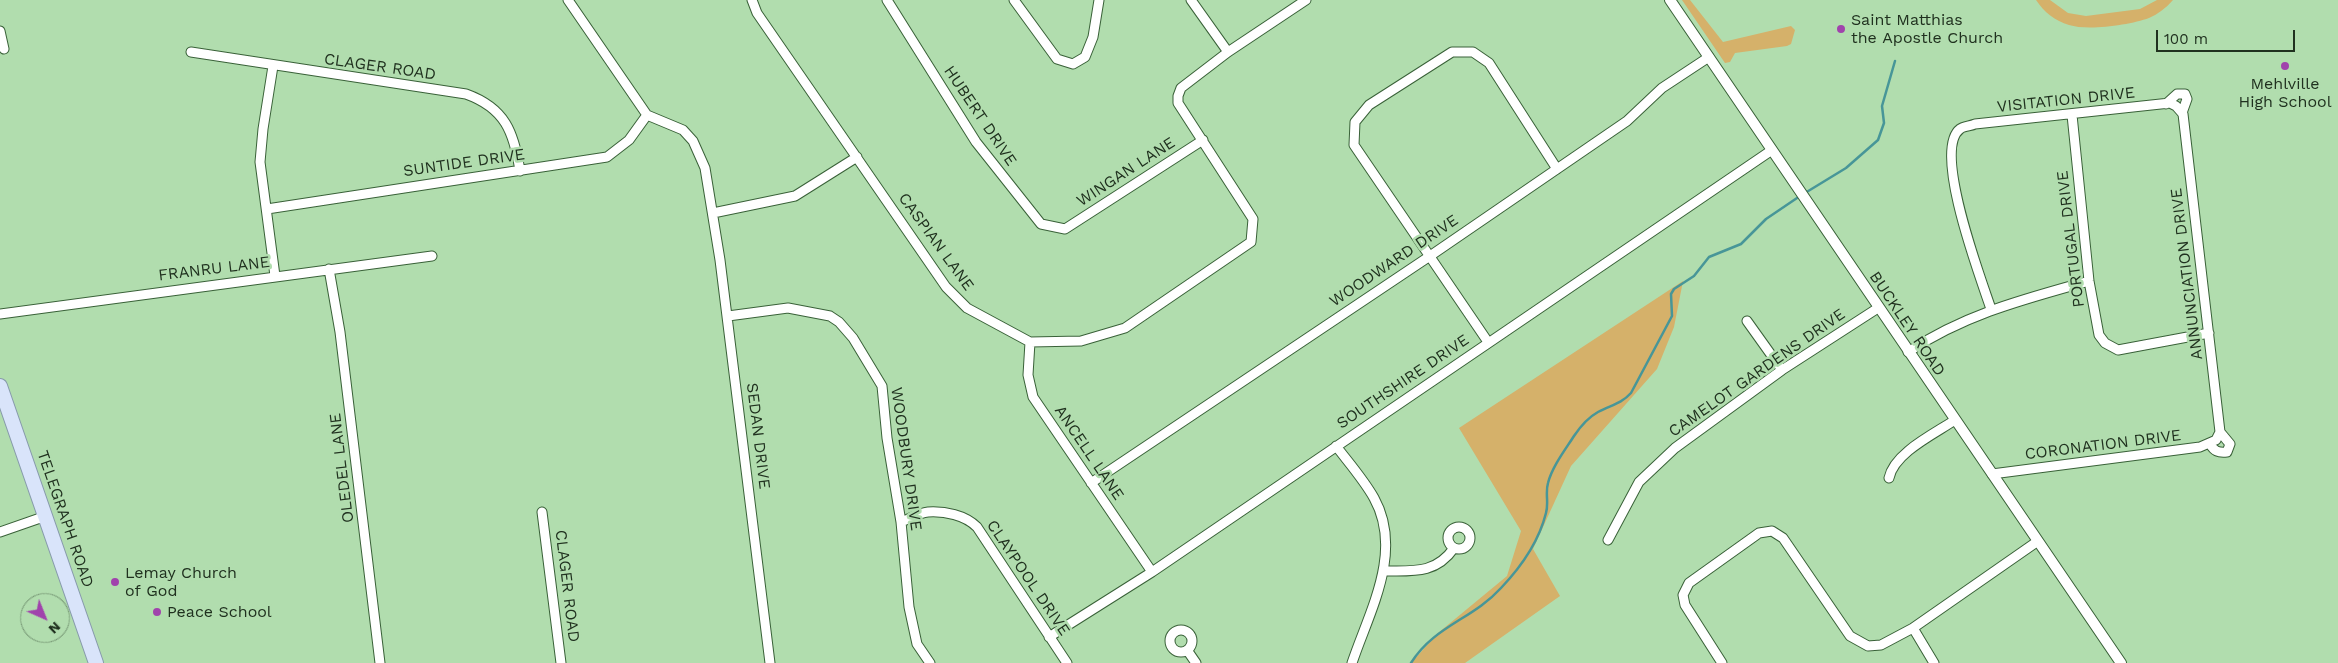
<!DOCTYPE html>
<html>
<head>
<meta charset="utf-8">
<style>
  body { margin:0 }
  #map { position:relative; width:2338px; height:663px; overflow:hidden; background:#b1ddae; font-family:"Work Sans",sans-serif }
  canvas { display:block }
  .north { position:absolute; left:20px; top:593px; width:50px; height:50px; box-sizing:border-box; background:#b1ddae; border:1px solid #779875; border-radius:50%; rotate:136deg; font-size:14px; font-weight:700; line-height:20px; text-align:center; color:#20311f }
  .north::after { content:''; display:block; margin:auto; width:18px; height:22px; background:#a043ac; clip-path:polygon(50% 0,100% 100%,50% 72%,0 100%) }
  .scale { position:absolute; left:2156px; top:30px; width:139px; height:22px; box-sizing:border-box; border:2px solid #20311f; border-top:0; padding-left:6px; font-size:15px; line-height:18px; white-space:nowrap; color:#20311f; -webkit-text-stroke:4px #b1ddae; paint-order:stroke }
</style>
</head>
<body>
<div id="map">
<canvas width="2338" height="663"></canvas>
<div class="north">N</div>
<div class="scale">100 m</div>
</div>
<script>
const ctx = document.querySelector('canvas').getContext('2d');
ctx.lineJoin = 'round';
function fillPath(path, color) { ctx.fillStyle = color; ctx.fill(path, 'evenodd'); }
function strokePath(path, color, width, dash) { ctx.strokeStyle = color; ctx.lineWidth = width; ctx.lineCap = dash ? 'butt' : 'round'; ctx.setLineDash(dash || []); ctx.stroke(path); }
function drawText(font, color, halo, rows, align = 'center') {
  ctx.font = font + ' "Work Sans",sans-serif'; ctx.lineWidth = 5; ctx.setLineDash([]); ctx.textBaseline = 'middle'; ctx.strokeStyle = halo; ctx.fillStyle = color; for (const [text, x, y, turn = 0] of rows) {
    ctx.save(); ctx.translate(x, y); ctx.rotate((+turn || 0) * Math.PI / 180); ctx.textAlign = isNaN(turn) ? turn : align; if (halo) ctx.strokeText(text, 0, 0); ctx.fillText(text, 0, 0); ctx.restore();
  }
}
fillPath(new Path2D(`
  M1682,0H1690L1723,42L1791,26L1795,30L1791,44L1787,46L1735,53L1730,62L1725,63Z
  M2036,0H2050L2068,13L2086,16L2140,9L2157,0H2173C2166,8 2158,14 2149,18C2130,25 2088,31 2069,25C2055,21 2044,12 2036,0Z
  M1683,281L1674,327L1657,369L1571,466L1533,549L1560,596L1465,663H1411L1438,633L1507,576L1521,531L1459,428Z`), '#d5b16a');
strokePath(new Path2D(`
  M1805,193L1846,168L1878,140L1884,123L1882,106L1895,61
  M1411,663C1434,626 1473,619 1501,588C1521,567 1539,541 1546,513C1549,503 1545,493 1548,483C1552,467 1565,450 1574,436C1580,427 1589,417 1598,412C1611,405 1621,404 1631,393L1672,316L1671,294L1674,289L1694,276L1709,257L1741,244L1766,219L1800,196`), '#479698', 2.5);
const minor = new Path2D(`
  M568,0L647,115L683,130L693,141L705,168L720,260L770,663
  M752,0L757,13L946,287L967,308L1030,342L1081,341L1125,328L1251,242L1253,219L1178,103V96L1181,88L1228,52L1306,0
  M887,0L976,142L1041,224L1065,229L1203,140
  M1014,0L1057,59L1073,64L1085,57L1093,37L1099,0
  M1191,0L1228,52
  M0,31L4,49
  M191,52L466,94C505,108 514,132 520,171
  M273,66L263,129L260,162L275,276
  M2166,104L2177,94H2185L2187,99L2182,113
  M2072,115L2089,281L2099,335L2105,343L2118,350L2209,333
  M267,209L607,157L629,140L647,115
  M713,213L795,196L857,157
  M329,269L340,332L380,663
  M1991,309C1981,279 1932,150 1960,129C1963,126 1971,126 1975,124L2170,103L2176,106L2183,114L2220,432L2216,440L2200,447L1992,474
  M0,314L432,256
  M728,316L788,308L830,316L839,322L853,338L882,386L887,438L901,522L909,607L917,644L930,663
  M1747,321L1782,370
  M1030,342L1028,375L1033,397L1152,572
  M1488,342L1354,145L1355,122L1369,105L1452,52H1473L1489,63L1557,169
  M1908,352C1965,314 2025,299 2089,281
  M2210,444C2214,451 2218,453 2227,452L2230,444L2220,432
  M1336,446C1349,463 1364,480 1374,498C1404,552 1369,612 1352,663
  M1889,478C1894,453 1934,434 1955,420
  M1091,483L1430,256L1627,121L1662,88L1709,57
  M542,512L561,663
  M901,522C909,519 919,513 928,512C945,511 965,515 977,527L1067,663
  M1448 538a11 11 0 1 1 22 0a11 11 0 1 1-22 0Z
  M0,532L46,516
  M1608,540L1639,482L1675,448L1782,370L1878,308
  M1385,571C1413,571 1436,574 1454,548
  M1913,628L1934,663
  M1170 641a11 11 0 1 1 22 0a11 11 0 1 1-22 0Z
  M1049,637L1152,572L1772,150
  M1187,650L1196,663
  M1722,663L1685,605L1683,595L1689,583L1759,533L1772,531L1783,538L1850,636L1868,646L1881,645L1913,628L2038,541`);
const tertiary = new Path2D(`
  M1670,0L2121,663`);
const primary = new Path2D(`
  M0,386L96,663`);
strokePath(minor, '#396138', 11);
strokePath(tertiary, '#396138', 12);
strokePath(primary, '#879aab', 16);
strokePath(minor, '#fff', 9);
strokePath(tertiary, '#fff', 10);
strokePath(primary, '#d9e4fa', 14);
for (const [x, y, r, color] of [
  [1841,29,5,"#a043ac"],
  [2285,66,5,"#a043ac"],
  [115,582,5,"#a043ac"],
  [157,612,5,"#a043ac"]
]) { const dot = new Path2D(); dot.arc(x, y, r, 0, 2 * Math.PI); ctx.fillStyle = color; ctx.fill(dot); strokePath(dot, '#b1ddae', 2); }
drawText('16px', '#20311f', '#b1ddae', [
  ["Saint Matthias",1851,20],
  ["the Apostle Church",1851,38],
  ["Mehlville",2285,84,"center"],
  ["High School",2285,102,"center"],
  ["Lemay Church",125,573],
  ["of God",125,591],
  ["Peace School",167,612]
], 'left');
drawText('16px', '#20311f', '#b1ddae', [
  ["CLAGER ROAD",380,67,8],
  ["VISITATION DRIVE",2066,100,-6],
  ["HUBERT DRIVE",980,116,56],
  ["SUNTIDE DRIVE",464,163,-8],
  ["WINGAN LANE",1126,172,-33],
  ["PORTUGAL DRIVE",2071,239,-97],
  ["CASPIAN LANE",936,242,54],
  ["WOODWARD DRIVE",1394,261,-34],
  ["FRANRU LANE",214,269,-7],
  ["ANNUNCIATION DRIVE",2187,274,-97],
  ["BUCKLEY ROAD",1907,324,56],
  ["CAMELOT GARDENS DRIVE",1757,373,-35],
  ["SOUTHSHIRE DRIVE",1403,382,-34],
  ["SEDAN DRIVE",758,436,83],
  ["CORONATION DRIVE",2103,445,-7],
  ["ANCELL LANE",1089,453,56],
  ["WOODBURY DRIVE",906,459,82],
  ["OLEDEL LANE",342,468,-97],
  ["TELEGRAPH ROAD",65,519,71],
  ["CLAYPOOL DRIVE",1028,578,56],
  ["CLAGER ROAD",567,586,83]
]);
</script>
</body>
</html>
